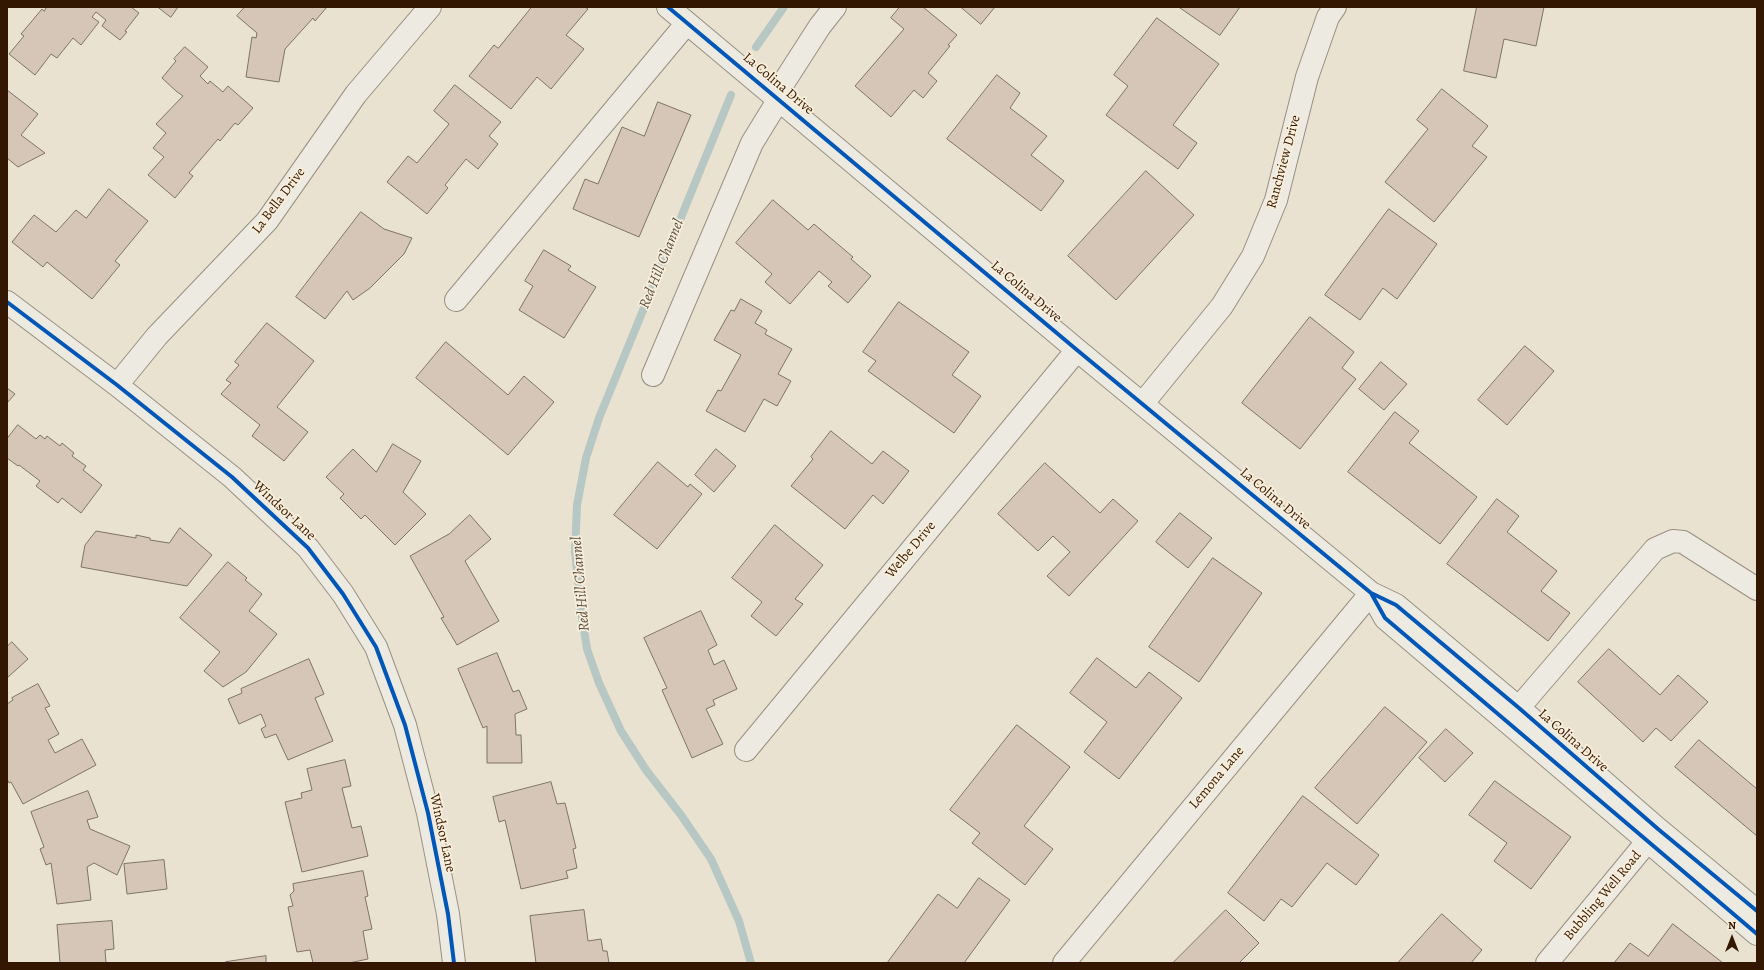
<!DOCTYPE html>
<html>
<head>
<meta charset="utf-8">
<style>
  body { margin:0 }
  #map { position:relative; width:1764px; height:970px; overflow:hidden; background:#eae2d0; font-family:Alegreya,serif }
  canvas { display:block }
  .frame { position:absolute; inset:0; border:8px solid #341700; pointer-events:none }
  .north { position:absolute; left:1712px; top:918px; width:40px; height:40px; -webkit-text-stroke:3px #f8eeda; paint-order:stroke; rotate:0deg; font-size:11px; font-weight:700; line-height:16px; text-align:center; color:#341700 }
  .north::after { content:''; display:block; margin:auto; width:14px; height:18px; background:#341700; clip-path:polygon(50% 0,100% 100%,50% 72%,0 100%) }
</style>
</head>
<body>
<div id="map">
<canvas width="1764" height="970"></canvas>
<div class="frame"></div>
<div class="north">N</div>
</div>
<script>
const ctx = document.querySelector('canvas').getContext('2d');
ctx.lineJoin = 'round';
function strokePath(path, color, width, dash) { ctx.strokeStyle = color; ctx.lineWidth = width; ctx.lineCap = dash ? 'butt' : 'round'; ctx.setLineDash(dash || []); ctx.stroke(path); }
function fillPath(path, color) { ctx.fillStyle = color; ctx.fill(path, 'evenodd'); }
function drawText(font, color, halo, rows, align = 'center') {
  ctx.font = font + ' Alegreya,serif'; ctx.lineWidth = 3.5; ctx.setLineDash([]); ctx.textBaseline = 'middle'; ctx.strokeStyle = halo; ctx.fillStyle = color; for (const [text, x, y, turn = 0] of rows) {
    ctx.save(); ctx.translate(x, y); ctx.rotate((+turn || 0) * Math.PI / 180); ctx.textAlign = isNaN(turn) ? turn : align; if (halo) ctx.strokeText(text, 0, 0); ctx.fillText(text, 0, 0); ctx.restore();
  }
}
strokePath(new Path2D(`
  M756,47L784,7
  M731,95L599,418L586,458L577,505L575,551L581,611L587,649L599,683L621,731L646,770L681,815L711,859L739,921L751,963`), '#b6c7c4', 8);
const building = new Path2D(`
  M47,7H131L139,13L125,31L127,32L120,40L102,26L106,20L96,12L92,17L99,22L81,45L73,38L57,58L51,54L35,75L9,54L24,36L21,34L42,9L44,11Z
  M158,7H178L171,17Z
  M245,7H327L315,21L313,18L285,49L279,82L246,77L252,37L256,38L257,33L237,16Z
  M532,7H585L588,9L566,35L584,49L551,89L537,77L511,109L469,76L494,45L498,48Z
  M900,7H923L957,35L948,45L950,46L928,73L937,81L923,98L914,90L891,117L855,86L904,29L891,18Z
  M961,7H995L981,24Z
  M1179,7H1240L1220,35Z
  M1477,7H1544L1536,46L1504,39L1496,78L1464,71Z
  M1157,18L1219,64L1173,125L1197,143L1178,169L1106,115L1128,86L1114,75Z
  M185,47L208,67L200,76L208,84L210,81L223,92L228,86L253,108L238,125L235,123L220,141L218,139L189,173L193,176L175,198L148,175L164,157L153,148L166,133L156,124L183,96L176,91L162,78L176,61L174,59Z
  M997,75L1020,93L1010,108L1047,136L1031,155L1064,181L1041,211L947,139Z
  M455,85L501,122L489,136L498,144L478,169L466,159L445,185L448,188L427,214L387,182L408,156L417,163L449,124L434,111Z
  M1442,89L1488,126L1472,146L1487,157L1434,222L1385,182L1428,129L1417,120Z
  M7,90L38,114L21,135L45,153L18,167L7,158Z
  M658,102L691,115L639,237L573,209L585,179L598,184L622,127L644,136Z
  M1146,171L1194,215L1116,300L1068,256Z
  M109,189L148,221L115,261L120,265L92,299L47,262L43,267L12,242L34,215L56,232L76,210L86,218Z
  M773,200L808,230L814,224L853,257L851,259L871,276L848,303L828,286L832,282L819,271L790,304L765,282L772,274L736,243Z
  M1389,209L1437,244L1397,299L1383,288L1360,320L1325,295Z
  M361,212L384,229L412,238L404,254L370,288L353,300L347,291L325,319L296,297Z
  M544,250L571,266L568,270L596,287L564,338L519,310L533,286L525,281Z
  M741,299L762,311L755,323L767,330L765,334L792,349L778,374L791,381L777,406L764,399L745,432L706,411L718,390L721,391L741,355L714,340L731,310L734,311Z
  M899,302L969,352L952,375L981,396L954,433L868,371L876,361L863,352Z
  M1310,317L1354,352L1342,368L1356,379L1300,449L1242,403Z
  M267,323L314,361L277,407L308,432L284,461L252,436L260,425L221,394L231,383L226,380L239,365L235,362Z
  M446,342L508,395L524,376L554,402L508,455L416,378Z
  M1525,346L1554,371L1507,425L1478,400Z
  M1381,362L1407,384L1384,410L1359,389Z
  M7,388L15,394L7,403Z
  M1395,412L1419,431L1409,443L1477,497L1440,544L1348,472Z
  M18,425L36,439L40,435L45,439L47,436L60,446L62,443L74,453L72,456L86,466L83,470L102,485L81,513L62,498L58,503L36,486L40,481L19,465L18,466L7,458V439Z
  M831,431L872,464L883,451L909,471L883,504L873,495L845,529L791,486L813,459L811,457Z
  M393,444L421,461L403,492L426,514L395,545L365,515L361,519L340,498L344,494L326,477L353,449L376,472Z
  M716,449L736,466L714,492L695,475Z
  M658,462L688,487L690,484L702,494L657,549L614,515Z
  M1045,463L1100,513L1113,499L1138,521L1069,596L1047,576L1070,552L1053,536L1038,551L998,514Z
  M1497,499L1519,516L1507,532L1557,571L1541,591L1570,613L1548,641L1447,564Z
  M1180,513L1212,538L1188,568L1156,542Z
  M470,515L491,539L465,561L499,621L457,645L441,618L444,617L410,556L449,534Z
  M775,525L823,565L795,599L803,604L776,636L751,616L762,602L732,578Z
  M180,528L212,555L187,586L81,567L85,545L96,531L136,538V535L150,538V540L169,543Z
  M1213,558L1262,593L1199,682L1149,647Z
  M228,562L247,578L245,580L262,594L249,611L277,634L246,672L223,687L204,671L220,652L180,618Z
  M701,611L717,645L708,650L714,665L724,660L737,689L713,700L715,705L706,709L723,744L692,758L662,690L667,688L644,638Z
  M12,642L28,659L7,678V647Z
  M1609,649L1660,695L1678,675L1708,702L1671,741L1656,728L1643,742L1578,682Z
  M497,653L513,692L519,690L527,709L515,714L516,735H521L522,763H487V726L483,728L458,669Z
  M1097,658L1136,688L1149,672L1182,698L1119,779L1084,752L1107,722L1070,693Z
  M309,659L324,694L315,698L333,741L288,760L276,734L265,738L261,729L266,726L261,714L239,724L228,699L242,693L241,689Z
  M38,684L50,706L45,708L59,734L48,740L55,753L82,739L96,765L23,804L11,782L9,783L7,779V704L13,700L12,698Z
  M1385,707L1427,742L1357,824L1315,788Z
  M1017,725L1070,767L1024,826L1053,849L1025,885L972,843L980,833L950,810Z
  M1446,729L1473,753L1445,782L1419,758Z
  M1699,740L1757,789V836L1675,767Z
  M345,760L351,786L342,788L352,828L361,826L368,856L302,872L285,802L302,798L301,793L312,790L307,769Z
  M1495,781L1571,837L1531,889L1494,861L1507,843L1469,815Z
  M551,782L557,804L565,803L576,848L573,849L577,868L566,871L568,878L521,889L505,820L499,822L493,797Z
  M88,791L98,817L87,820L90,829L130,846L117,875L94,863L87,867L91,900L57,904L51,863L46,865L40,849L44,847L31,812Z
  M1303,796L1379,855L1356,885L1327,863L1292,907L1281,899L1264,921L1228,893Z
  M164,860L167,889L127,894L124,864Z
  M363,871L368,896L365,897L372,929L363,931L368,959L349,963H313L310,950L297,952L288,907L293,906L290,895L294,891L293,884Z
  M979,878L1010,900L964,963H887L938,894L957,908Z
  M584,910L588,941L601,939L603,951H607L609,963H536L530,916Z
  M1226,910L1259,943L1239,963H1173Z
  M1442,914L1482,950L1471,963H1398Z
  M112,921L114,949L105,950L106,963H60L57,925Z
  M1673,924L1723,963H1614L1630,943L1648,956Z
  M266,956V963H227L226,962Z`);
fillPath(building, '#d6c6b7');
strokePath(building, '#7d7367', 1);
const minor = new Path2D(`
  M668,7L1077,350L1371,593L1396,605L1519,708L1658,829L1757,911
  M775,96L820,26L835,7
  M456,300L687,23
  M7,302L117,385L232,477L308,548L343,594L376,647L405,725L428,813L448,914L454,963
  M653,375L752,143L779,99
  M117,385L157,336L267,221L356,94L430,7
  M1143,403L1222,306L1253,256L1276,200L1307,77L1328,17L1335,7
  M1371,593L1385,618L1757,934
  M1509,719L1655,549L1673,541L1683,542L1757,589
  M746,750L1077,350
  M1064,963L1371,593
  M1547,963L1656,831`);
strokePath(minor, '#988f82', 24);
strokePath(minor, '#edeae1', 22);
strokePath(new Path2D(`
  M668,7L1077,350L1371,593L1396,605L1519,708L1658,829L1757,911
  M7,302L117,385L232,477L308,548L343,594L376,647L405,725L428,813L448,914L454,963
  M1371,593L1385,618L1757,934`), '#0057b8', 4);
drawText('14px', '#341700', '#f8eeda', [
  ["La Colina Drive",778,84,40],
  ["Ranchview Drive",1284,162,-75],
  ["La Bella Drive",279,201,-53],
  ["La Colina Drive",1026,292,40],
  ["La Colina Drive",1275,499,40],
  ["Windsor Lane",284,511,43],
  ["Welbe Drive",911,550,-50],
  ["La Colina Drive",1573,741,41],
  ["Lemona Lane",1217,778,-50],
  ["Windsor Lane",442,833,78],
  ["Bubbling Well Road",1603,896,-50]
]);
drawText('italic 15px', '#5a5143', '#f8eeda', [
  ["Red Hill Channel",662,264,-68],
  ["Red Hill Channel",581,584,-95]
]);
</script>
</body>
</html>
